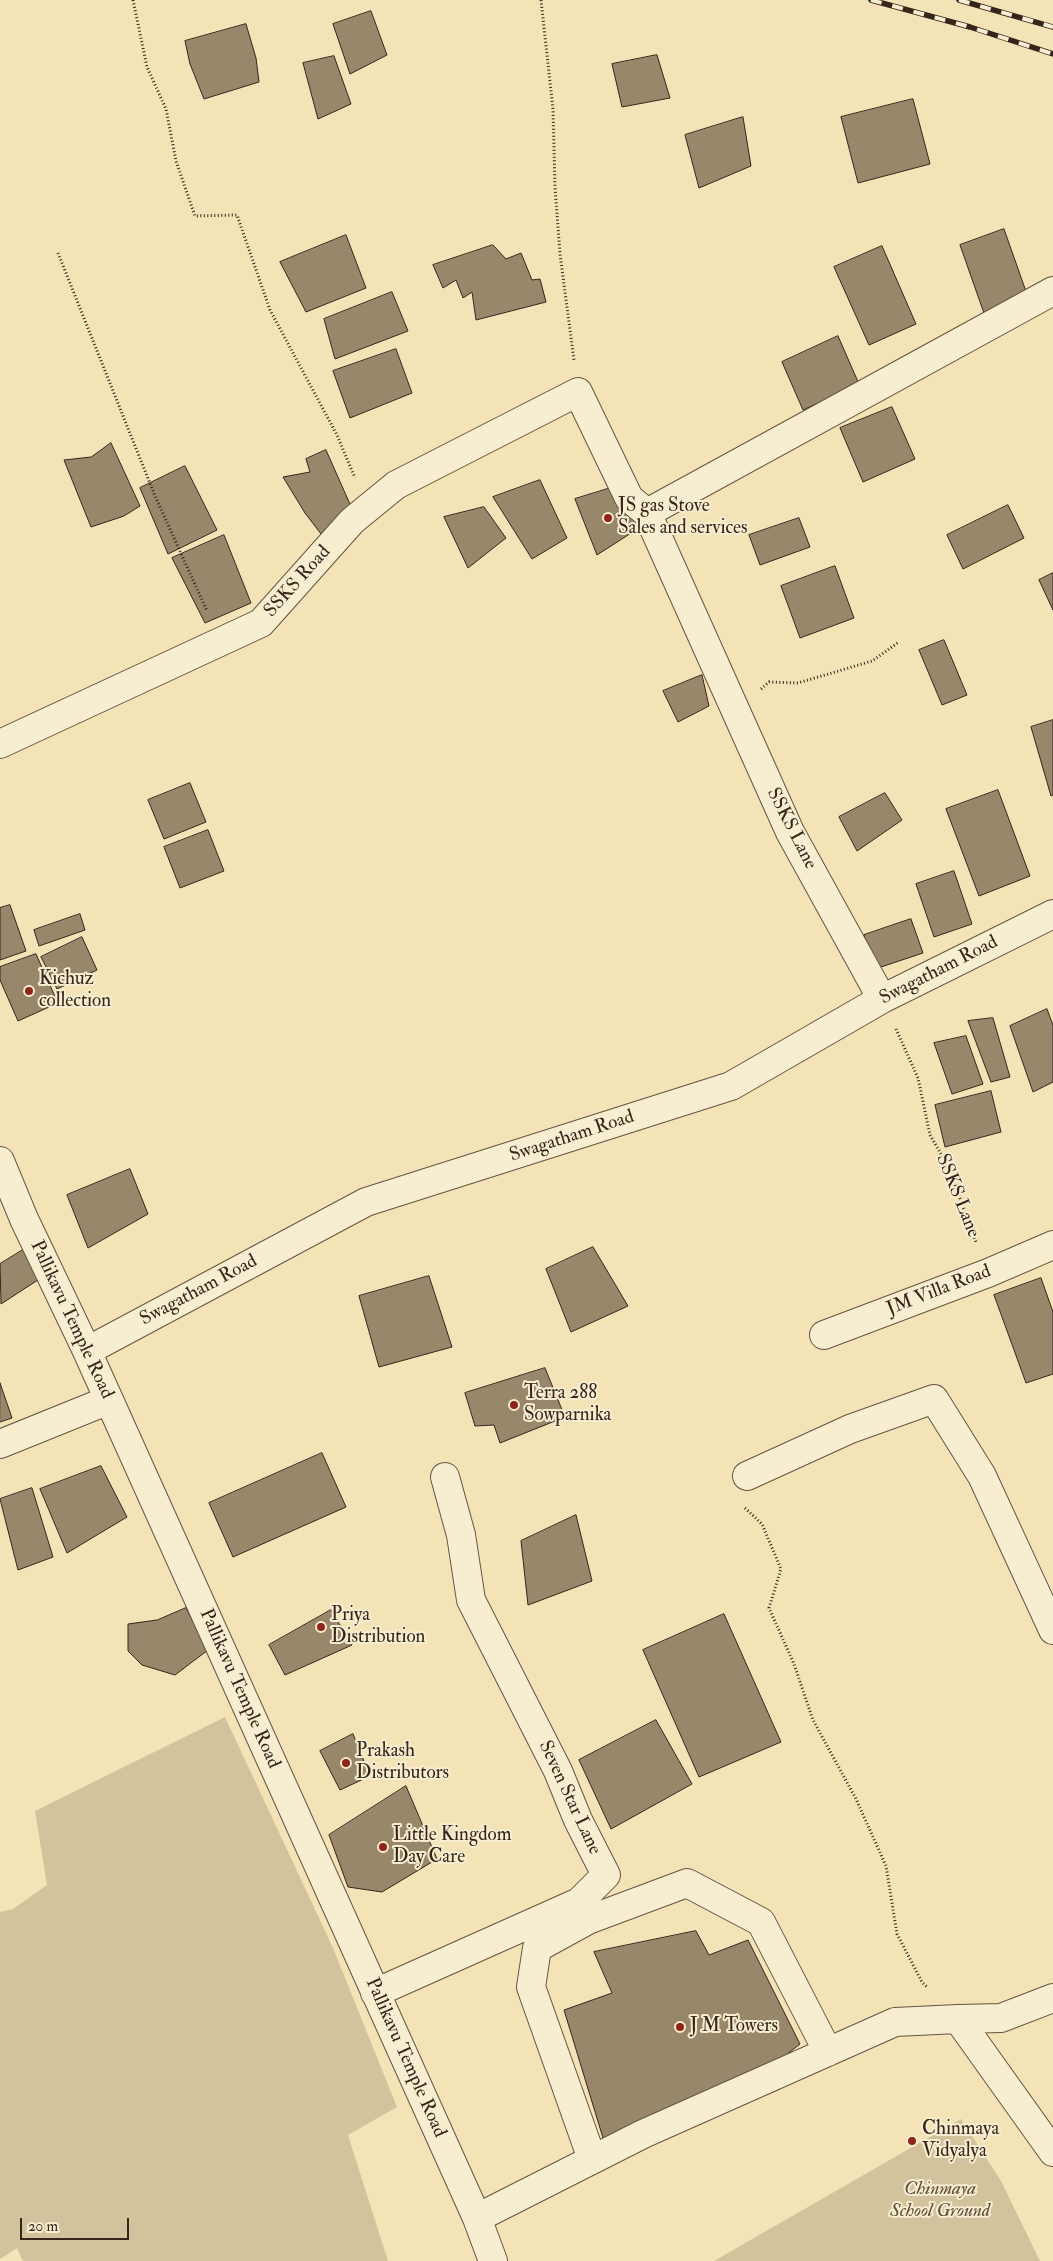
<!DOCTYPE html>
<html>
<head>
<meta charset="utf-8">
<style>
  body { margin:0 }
  #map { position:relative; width:1053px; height:2261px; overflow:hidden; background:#f3e3b6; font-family:"IM FELL Double Pica",serif }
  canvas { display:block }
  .scale { position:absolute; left:20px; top:2218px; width:109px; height:22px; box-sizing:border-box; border:2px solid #37241b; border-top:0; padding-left:6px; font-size:15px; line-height:18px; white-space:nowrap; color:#37241b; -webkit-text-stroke:4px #f7edd0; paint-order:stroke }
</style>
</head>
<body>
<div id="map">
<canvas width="1053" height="2261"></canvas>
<div class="scale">20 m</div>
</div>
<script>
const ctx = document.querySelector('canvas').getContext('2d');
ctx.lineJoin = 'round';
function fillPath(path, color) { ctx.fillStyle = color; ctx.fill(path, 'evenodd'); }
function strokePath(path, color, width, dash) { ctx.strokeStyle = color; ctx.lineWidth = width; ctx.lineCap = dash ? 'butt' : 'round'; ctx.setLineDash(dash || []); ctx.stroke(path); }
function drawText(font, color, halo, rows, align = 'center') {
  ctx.font = font + ' "IM FELL Double Pica",serif'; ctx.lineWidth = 4; ctx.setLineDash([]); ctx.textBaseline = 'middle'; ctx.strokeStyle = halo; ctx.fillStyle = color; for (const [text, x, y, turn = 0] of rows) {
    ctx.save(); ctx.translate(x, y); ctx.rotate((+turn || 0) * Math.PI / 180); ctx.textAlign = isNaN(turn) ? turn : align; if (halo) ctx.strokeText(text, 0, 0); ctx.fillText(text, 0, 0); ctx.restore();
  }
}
fillPath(new Path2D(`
  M225,1717L333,1948L397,2107L348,2135L388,2261H23L17,2248L0,2259V1912L13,1909L47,1885L35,1811Z
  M961,2119L1001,2181L1040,2261H714Z`), '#d3c39c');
const building = new Path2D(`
  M371,11L387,55L350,74L333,24Z
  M246,24L256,58L259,82L204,99L190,64L185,41Z
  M657,55L670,98L622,107L612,64Z
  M334,56L351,104L318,119L303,63Z
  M913,99L930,164L858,183L841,117Z
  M743,117L751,166L699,188L685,135Z
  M1004,229L1029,300L985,316L960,245Z
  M346,235L366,288L306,312L280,262Z
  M493,245L506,259L521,253L532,280L540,279L546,302L476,320L472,292L463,298L456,280L443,288L433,265Z
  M882,246L916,324L869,345L834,267Z
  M392,292L408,331L335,359L324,319Z
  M838,336L859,384L803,410L782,362Z
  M396,349L412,393L350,418L333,371Z
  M892,407L915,459L863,482L840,428Z
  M111,443L140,506L124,516L91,527L64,460L91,457Z
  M326,450L361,529L334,551L305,513L283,477L310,472L306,459Z
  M185,466L217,530L168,554L140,488Z
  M540,480L567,538L532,559L493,497Z
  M614,487L639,528L597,555L575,499Z
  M1008,505L1024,538L963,569L947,535Z
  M484,507L506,538L468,568L444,517Z
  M799,518L810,547L760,565L749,535Z
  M224,535L251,603L205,623L172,558Z
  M835,566L854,618L800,638L781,586Z
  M1053,573V610L1039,580Z
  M944,640L967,695L942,705L919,650Z
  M702,675L709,706L678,722L663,691Z
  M1053,720V795L1051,796L1031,727Z
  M190,783L206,822L164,839L148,800Z
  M998,790L1030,876L979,896L946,809Z
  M885,793L902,820L857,851L839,817Z
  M208,830L224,871L180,888L164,847Z
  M954,871L972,924L934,937L916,884Z
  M10,905L26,951L0,960V908Z
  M80,914L85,930L39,946L34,930Z
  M911,919L923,953L875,969L864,935Z
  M82,937L97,970L57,989L41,957Z
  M36,954L58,1003L18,1021L0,980V967Z
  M1047,1009L1053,1025V1082L1033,1092L1010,1026Z
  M993,1018L1010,1077L991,1082L968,1021Z
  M966,1036L983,1084L952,1094L934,1043Z
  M991,1091L1001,1132L945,1147L935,1105Z
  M130,1169L148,1214L88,1248L67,1195Z
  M593,1247L628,1306L571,1332L546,1269Z
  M26,1248L41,1278L1,1304L0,1264Z
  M429,1276L452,1347L379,1367L359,1296Z
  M1041,1278L1053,1312V1374L1026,1383L994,1295Z
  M545,1368L565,1417L500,1443L494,1425L475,1426L465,1393Z
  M0,1383L12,1418L0,1422Z
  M322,1453L346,1507L233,1557L209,1503Z
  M101,1466L127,1517L67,1553L40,1489Z
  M32,1488L53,1557L18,1570L0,1499Z
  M576,1515L592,1581L528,1605L521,1541Z
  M186,1608L208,1650L175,1675L142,1665L128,1651V1624L157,1620Z
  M331,1610L352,1645L285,1675L269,1645Z
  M724,1614L781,1742L699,1777L643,1650Z
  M656,1720L692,1784L611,1829L579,1760Z
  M353,1734L370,1776L340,1790L320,1751Z
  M406,1786L437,1859L382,1892L348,1887L329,1835Z
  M696,1931L709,1955L748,1940L800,2044L766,2071L780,2089L660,2137L648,2120L603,2138L564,2010L612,1993L594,1952Z`);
fillPath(building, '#99876c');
strokePath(building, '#37241b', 1);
const minor = new Path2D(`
  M647,513L1053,291
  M0,744L261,623L352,521L396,485L578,392L629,498L647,513L790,832L882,999
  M0,1161L24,1219L87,1351L477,2218L493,2261
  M824,1335L988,1273L1053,1245
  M87,1351L366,1202L731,1086L882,999L1053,914
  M0,1444L109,1400
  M747,1476L850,1429L934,1399L982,1476L1053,1630
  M375,1993L579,1902L606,1875L578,1820L558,1771L471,1600L461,1535L445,1477
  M958,2019L1001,2018L1053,1998
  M592,2159L531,1987L537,1948L588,1920L687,1883L761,1922L828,2052
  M477,2218L643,2134L895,2022L958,2019L1053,2152`);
strokePath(minor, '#665442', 30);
strokePath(new Path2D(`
  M133,0L147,67L166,109L176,161L195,216L237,215L270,310L337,435L355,478
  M541,0L553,109L555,187L560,254L574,360
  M58,253L155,496L207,611
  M761,689L769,682L798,683L872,661L899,642
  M896,1029L918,1078L930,1135L948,1166L976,1242
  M745,1508L762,1524L781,1569L769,1608L794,1664L813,1720L856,1799L886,1866L897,1934L922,1982L927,1987`), '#37241b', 3, [1, 2.5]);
strokePath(minor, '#f7edd0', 28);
const rail = new Path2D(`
  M871,0L970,27L1053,54
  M959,0L1053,27`);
strokePath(rail, '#37241b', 5.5);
strokePath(rail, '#f7edd0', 4, [11]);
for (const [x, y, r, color] of [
  [608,518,5,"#8f2418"],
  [29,991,5,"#8f2418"],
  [514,1405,5,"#8f2418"],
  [321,1627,5,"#8f2418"],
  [346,1763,5,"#8f2418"],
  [383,1847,5,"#8f2418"],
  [680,2027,5,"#8f2418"],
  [912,2141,5,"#8f2418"]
]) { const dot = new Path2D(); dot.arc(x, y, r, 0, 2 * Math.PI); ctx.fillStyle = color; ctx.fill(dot); strokePath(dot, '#f7edd0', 2); }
drawText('19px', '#37241b', '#f7edd0', [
  ["JS gas Stove",618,507],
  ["Sales and services",618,529],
  ["Kichuz",39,980],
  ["collection",39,1002],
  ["Terra 288",524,1394],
  ["Sowparnika",524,1416],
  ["Priya",331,1616],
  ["Distribution",331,1638],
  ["Prakash",356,1752],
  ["Distributors",356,1774],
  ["Little Kingdom",393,1836],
  ["Day Care",393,1858],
  ["J M Towers",690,2027],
  ["Chinmaya",922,2130],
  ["Vidyalya",922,2152]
], 'left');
drawText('19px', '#37241b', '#f7edd0', [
  ["SSKS Road",298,582,-48],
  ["SSKS Lane",791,829,63],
  ["Swagatham Road",939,971,-27],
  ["Swagatham Road",572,1137,-18],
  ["SSKS Lane",957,1196,68],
  ["Swagatham Road",199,1291,-28],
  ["JM Villa Road",939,1291,-21],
  ["Pallikavu Temple Road",71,1320,65],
  ["Pallikavu Temple Road",239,1689,66],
  ["Seven Star Lane",569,1798,65],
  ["Pallikavu Temple Road",405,2058,66]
]);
drawText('italic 19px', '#5e4c3b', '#f7edd0', [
  ["Chinmaya",940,2190],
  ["School Ground",940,2212]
]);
</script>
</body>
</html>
